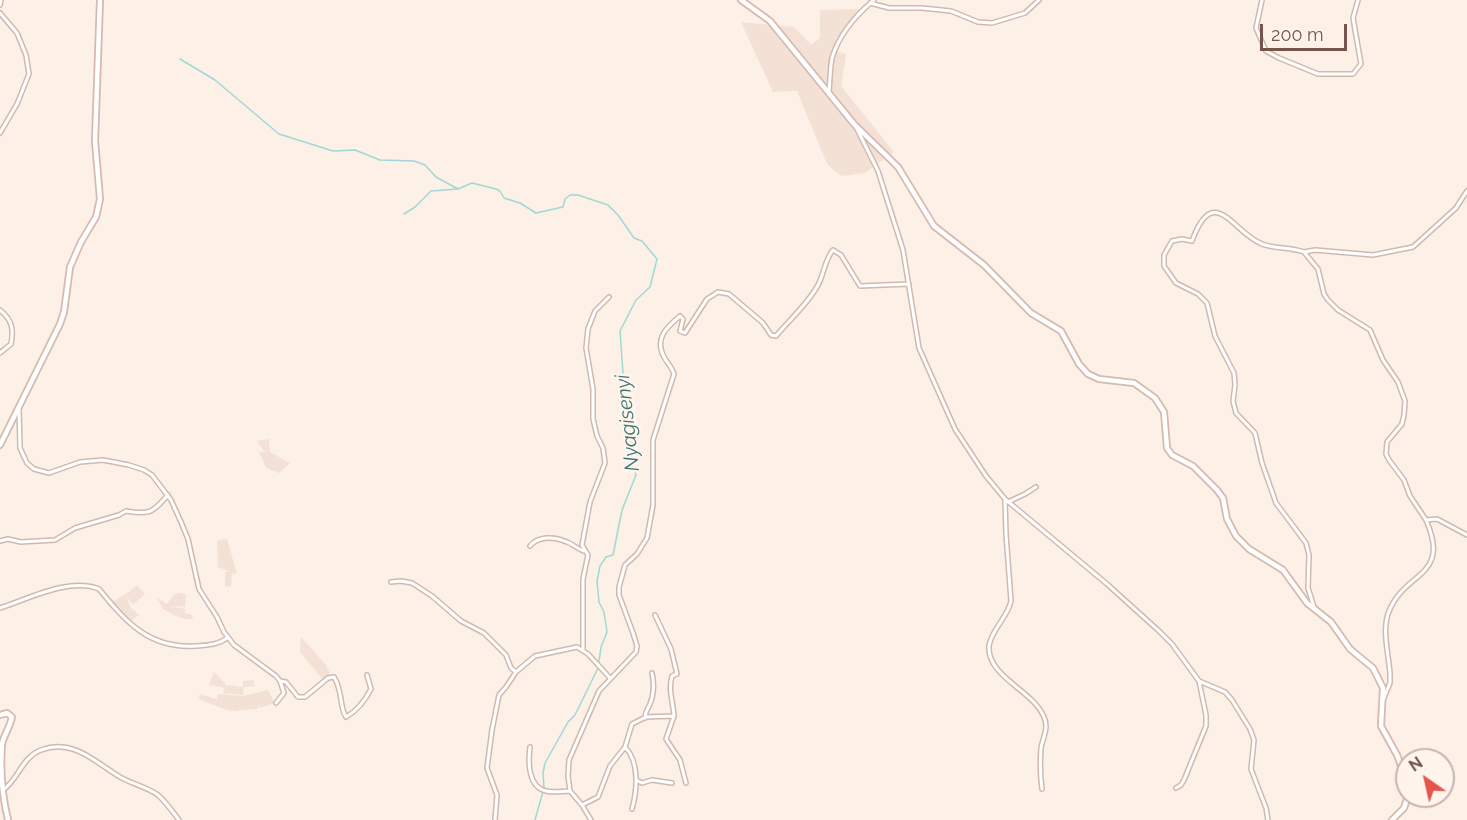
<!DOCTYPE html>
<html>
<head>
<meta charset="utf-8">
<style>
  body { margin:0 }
  #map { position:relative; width:1467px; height:820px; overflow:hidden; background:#fcf0e7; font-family:Raleway,sans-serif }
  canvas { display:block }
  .north { position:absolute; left:1395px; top:748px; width:60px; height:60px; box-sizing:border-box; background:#fff5ed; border:2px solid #c8b4ac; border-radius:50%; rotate:326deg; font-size:16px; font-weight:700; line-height:24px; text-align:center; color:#76534b }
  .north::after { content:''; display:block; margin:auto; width:21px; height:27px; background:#e6554c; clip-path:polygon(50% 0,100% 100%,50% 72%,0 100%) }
  .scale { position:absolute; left:1260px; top:24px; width:87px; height:27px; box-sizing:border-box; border:3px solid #76534b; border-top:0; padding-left:8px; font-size:18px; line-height:21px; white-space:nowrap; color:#76534b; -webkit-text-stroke:4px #fff5ed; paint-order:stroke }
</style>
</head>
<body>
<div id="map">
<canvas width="1467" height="820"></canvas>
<div class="north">N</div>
<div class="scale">200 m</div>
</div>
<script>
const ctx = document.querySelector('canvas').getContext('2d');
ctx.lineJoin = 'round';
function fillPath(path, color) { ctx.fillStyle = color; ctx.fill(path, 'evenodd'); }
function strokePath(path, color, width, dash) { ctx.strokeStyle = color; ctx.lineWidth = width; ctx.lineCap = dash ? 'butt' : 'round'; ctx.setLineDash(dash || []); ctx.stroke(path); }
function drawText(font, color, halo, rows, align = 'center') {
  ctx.font = font + ' Raleway,sans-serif'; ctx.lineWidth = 5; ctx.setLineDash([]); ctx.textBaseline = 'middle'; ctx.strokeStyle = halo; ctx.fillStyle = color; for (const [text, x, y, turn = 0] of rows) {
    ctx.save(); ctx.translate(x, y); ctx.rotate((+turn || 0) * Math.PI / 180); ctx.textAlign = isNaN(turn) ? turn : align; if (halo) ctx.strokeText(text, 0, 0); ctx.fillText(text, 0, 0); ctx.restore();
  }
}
fillPath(new Path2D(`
  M861,9L831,50L846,54L841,86L894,152L865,173L841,176L827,164L797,91L773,92L741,22L794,27L811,45L820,38V10Z
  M269,439L270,452L290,463L279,473L266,468L259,452H268L264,451L257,441Z
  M227,539L237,574L232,573L231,587L225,586V572H230L218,567L217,541Z
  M137,585L145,594L133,605L126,595L131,608L139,615L130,622L112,602L126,594Z
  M180,593L186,595L185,607L170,606L185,609V613L192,615L193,619H185L173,615L163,609L156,597L167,604L174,594Z
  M301,637L326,665L330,673L326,679L323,680L300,652Z
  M214,672L225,683L226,686L227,685L243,687V681L253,680L255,686L244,687L243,695L223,693L225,688L209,685Z
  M268,690L275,703L260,708L258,704V709L239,710V708L238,711L226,710L199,699L200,694L216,699V701L218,694L243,696Z`), '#f4e1d5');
strokePath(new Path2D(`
  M180,59L215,80L279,134L333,151L355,150L380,160L414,161L425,165L436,177L458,189
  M404,214L415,207L431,191L458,189L472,183L496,189L500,191L504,198L520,203L536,213L563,207L565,199L570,195H578L608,205L618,215L634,238L642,241L657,259L650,287L636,300L620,331L625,402C640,425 626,453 636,475L622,510L613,555L606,557L600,566L597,581L599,602L604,612L607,632L601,647L598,668L575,715L568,722L545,763L543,773L544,788L535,820`), '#a1d8d7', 1.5);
const street = new Path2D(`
  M1262,0L1256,28L1266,51L1279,58L1318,74H1353L1361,64L1353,18L1358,0
  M870,3L889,8H922L951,11L978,22L992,23L1025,13L1039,0
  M0,5L1,0
  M0,13L17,33L26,55L29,74L17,104L0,133
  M829,92C830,81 830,69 832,58C839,35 856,15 874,0
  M856,127L878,171L903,250L919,348L955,429L986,476L1005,499L1107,584L1159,631L1172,644L1199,681L1225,692L1232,700L1250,729L1254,740L1251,769L1266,808L1268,820
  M1304,252C1290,247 1275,249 1262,244C1233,233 1214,181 1192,241L1182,239L1172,241L1164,255V266L1176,283L1198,294L1207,303L1215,336L1234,373L1235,385L1233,401L1236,413L1255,433L1262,463L1276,503L1306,543L1309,555L1308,588L1314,607
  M0,310C12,320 14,329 11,344L0,353
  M19,409L20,448L27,463L34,469L49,473L80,462L103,460L129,465L144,470L152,475L171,500L181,522L188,539L199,589L217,617L224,632L234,645L276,676L280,681L284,693L276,703
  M1005,499L1006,534L1011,601C1008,617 991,630 989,646C987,677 1033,690 1044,717C1049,728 1043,737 1041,748C1040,762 1040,775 1042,789
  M1008,502L1025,494L1036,487
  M1426,520L1410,496L1404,480L1389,460L1386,454L1387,442L1402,424L1404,415L1405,401L1398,382L1383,360L1370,330L1338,310L1328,300L1324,294L1318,269L1304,252L1315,250L1373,255L1413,247L1456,208L1467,191
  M0,541L8,539L21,542L55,540L75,528L119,515L126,511C150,515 152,513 168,495
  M530,546C538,536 554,536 567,542C573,544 577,549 584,551
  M391,582L401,581L412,583L432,596L461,621L484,633L506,655L511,668L516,672
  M0,608C28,599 70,577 99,589C126,622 149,649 196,646C208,645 218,645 227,638
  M655,615L671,649L677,674L672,676C668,690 673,701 674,716
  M583,650V579L588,555L582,545L590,502L605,463L603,448L597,436L593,419V389L586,348L588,329L595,311L609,297
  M280,681L286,682L298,697H305L328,678L334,677C343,691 339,706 346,717C358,710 365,701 371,689L367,675
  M1383,700L1390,683V674C1389,656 1382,632 1388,614C1403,570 1452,579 1426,520L1437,519L1467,535
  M645,718C645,711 648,709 650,704C654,694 654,682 652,673
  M530,747C528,762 528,787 546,791C553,793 562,791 570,791
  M625,747C640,762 637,791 632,809
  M636,780L642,783L652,780L672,783
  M1176,788L1181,785L1184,780L1206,726V715L1199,681
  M3,790C18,780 22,757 41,750C73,738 95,762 120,777C132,784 147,787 158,795C166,802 173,812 179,820
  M582,805L598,797L610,766L625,747L632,724L646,717L674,716L666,739L680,760L686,783
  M495,820L497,795L487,768L492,730L499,695L506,687L516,672L535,656L577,647L588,654L610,678
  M591,820L582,805L570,791L568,776L569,760L599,691L636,652L637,646L633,633L619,595V587L625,565L637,554L647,538L653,505V440L674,374C672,367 667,363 664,357C654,338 667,327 680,316L683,319L680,331L685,333L707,299L718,292L729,294L763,323L771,335L776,336C790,319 808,304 818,285C824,274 825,259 833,250L841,255L860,286L909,284`);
const secondary = new Path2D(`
  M741,0L770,21L854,124L898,167L934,226L984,265L1031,313L1061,331L1079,364L1088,374L1099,379L1134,383L1155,398L1164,412L1167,448L1172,455L1193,466L1217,490L1223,498L1227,519L1236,536L1249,549L1283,570L1307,603L1331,622L1350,649L1373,668L1383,688L1381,726L1397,755L1407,781
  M0,445L60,324L64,312L70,267L81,242L96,217L100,199L95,141L100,0
  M0,715L7,713L12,717C10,727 4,735 2,744C0,770 2,795 8,820
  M1392,820L1404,808L1408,796`);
strokePath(street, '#d0b9af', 6);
strokePath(secondary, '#d6b9af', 8);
strokePath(street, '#fff', 3);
strokePath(secondary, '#fff', 4.5);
drawText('italic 20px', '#3b7474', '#fff5ed', [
  ["Nyagisenyi",628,423,-96]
]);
</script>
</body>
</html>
